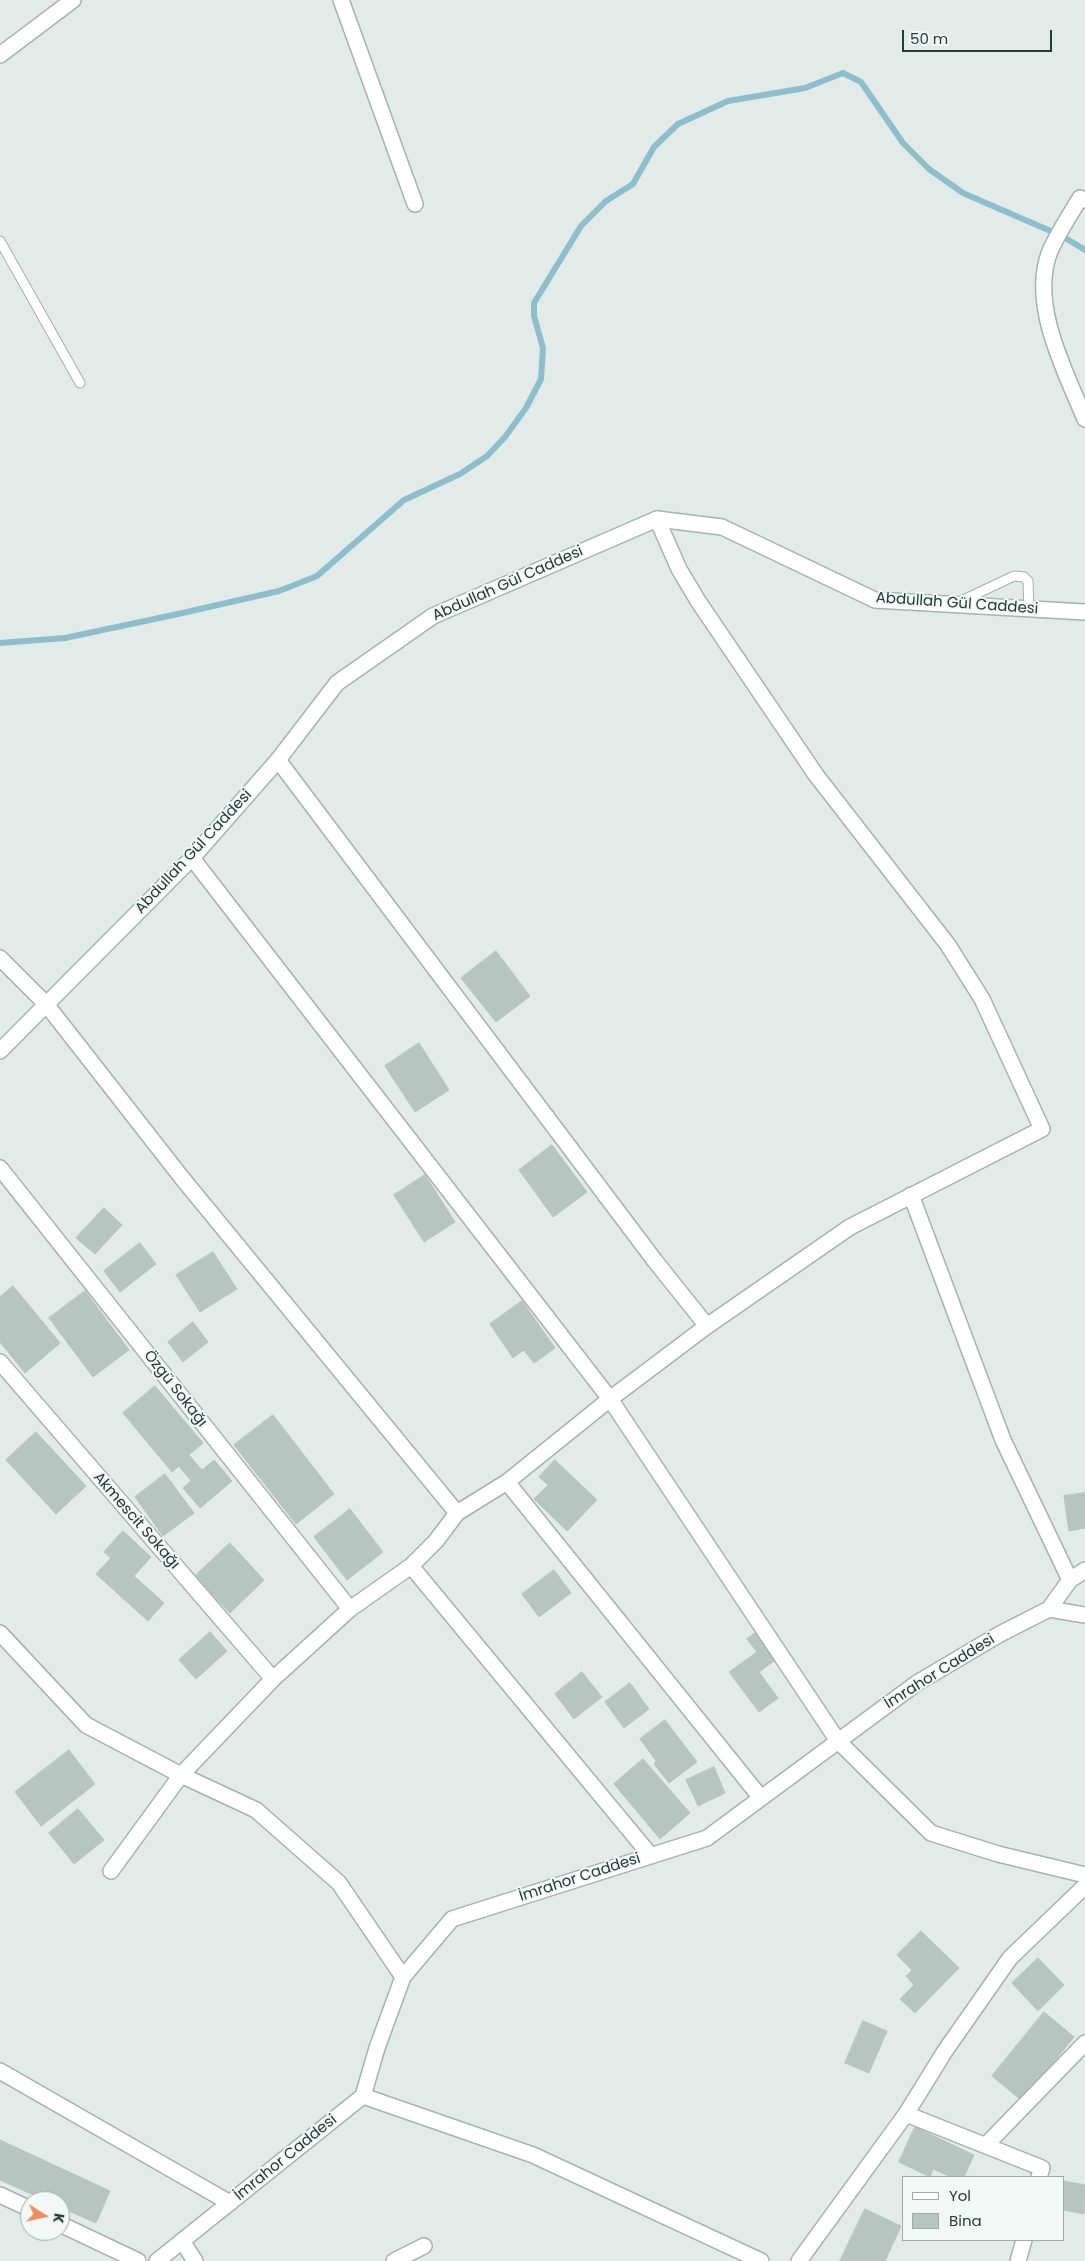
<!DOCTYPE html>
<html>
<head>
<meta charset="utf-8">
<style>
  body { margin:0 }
  #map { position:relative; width:1085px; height:2261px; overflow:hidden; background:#e2ebe8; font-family:Poppins,sans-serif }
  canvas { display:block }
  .legend { position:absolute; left:902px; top:2176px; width:162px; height:65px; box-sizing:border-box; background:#f2f8f5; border:1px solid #9faca9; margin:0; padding:6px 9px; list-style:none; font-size:15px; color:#233a36 }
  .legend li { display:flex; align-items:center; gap:10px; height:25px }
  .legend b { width:25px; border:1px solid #9faca9 }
  .north { position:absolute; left:20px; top:2191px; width:50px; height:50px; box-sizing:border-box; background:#f2f8f5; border:1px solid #9faca9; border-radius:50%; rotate:100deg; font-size:14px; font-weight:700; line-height:20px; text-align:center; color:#233a36 }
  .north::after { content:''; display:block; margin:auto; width:18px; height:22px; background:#e69064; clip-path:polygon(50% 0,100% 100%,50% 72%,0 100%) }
  .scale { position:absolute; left:902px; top:30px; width:150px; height:22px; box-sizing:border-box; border:2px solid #233a36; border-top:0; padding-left:6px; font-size:15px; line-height:18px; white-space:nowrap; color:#233a36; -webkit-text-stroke:4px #f2f8f5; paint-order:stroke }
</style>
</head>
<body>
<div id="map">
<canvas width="1085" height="2261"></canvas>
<ul class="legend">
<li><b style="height:6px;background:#fff"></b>Yol</li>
<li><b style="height:14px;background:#b7c5c1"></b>Bina</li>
</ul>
<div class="north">K</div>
<div class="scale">50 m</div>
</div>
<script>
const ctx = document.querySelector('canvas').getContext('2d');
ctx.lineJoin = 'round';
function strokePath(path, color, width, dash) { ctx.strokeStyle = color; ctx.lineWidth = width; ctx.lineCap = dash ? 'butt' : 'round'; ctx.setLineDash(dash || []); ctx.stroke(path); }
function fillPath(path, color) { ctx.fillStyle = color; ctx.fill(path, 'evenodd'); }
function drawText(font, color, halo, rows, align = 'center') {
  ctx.font = font + ' Poppins,sans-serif'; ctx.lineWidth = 4; ctx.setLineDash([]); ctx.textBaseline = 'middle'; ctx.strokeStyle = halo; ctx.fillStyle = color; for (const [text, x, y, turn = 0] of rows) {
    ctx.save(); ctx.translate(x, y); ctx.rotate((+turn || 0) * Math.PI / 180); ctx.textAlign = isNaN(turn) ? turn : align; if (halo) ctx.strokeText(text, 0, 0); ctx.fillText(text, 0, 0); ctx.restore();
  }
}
strokePath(new Path2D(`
  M0,643L65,638L178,614L279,591L317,576L404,500L460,474L487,456L505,437L526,408L541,379L543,348L534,316V303L581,226L606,201L633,184L654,147L678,124L728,101L805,88L843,73L861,82L903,143L929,169L963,193L1062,236L1085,250`), '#8ebdcb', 6);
const building = new Path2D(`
  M496,951L530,996L496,1022L461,978Z
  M419,1043L449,1090L415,1112L385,1066Z
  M552,1145L587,1192L553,1217L519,1170Z
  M425,1175L455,1222L424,1242L394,1195Z
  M104,1208L122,1225L95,1254L76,1238Z
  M140,1243L156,1264L120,1292L104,1271Z
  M213,1252L237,1289L200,1312L176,1275Z
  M13,1286L60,1343L25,1373L0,1342V1297Z
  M85,1291L129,1350L93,1377L49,1318Z
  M522,1301L555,1348L534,1363L524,1350L513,1358L490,1324Z
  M193,1322L208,1342L183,1362L168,1342Z
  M155,1386L203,1443L189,1455L202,1470L214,1460L232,1481L200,1508L183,1488L191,1481L179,1466L172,1472L123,1413Z
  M273,1415L334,1494L296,1524L234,1445Z
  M36,1432L86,1486L56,1514L6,1460Z
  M555,1460L597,1500L567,1531L534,1499L548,1485L539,1477Z
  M165,1474L194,1513L163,1536L135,1497Z
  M1085,1493V1528L1069,1531L1064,1496Z
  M350,1509L383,1552L347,1580L314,1537Z
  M123,1531L151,1557L134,1576L164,1603L148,1621L96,1574L111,1558L104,1552Z
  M230,1543L264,1580L230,1613L195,1576Z
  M554,1570L571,1593L539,1617L522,1594Z
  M758,1631L778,1658L759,1672L778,1698L759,1712L729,1672L757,1652L747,1639Z
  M210,1632L227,1651L196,1679L179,1660Z
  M582,1672L602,1697L574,1719L555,1694Z
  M630,1683L649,1709L624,1728L605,1702Z
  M665,1720L697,1762L669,1783L654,1764L656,1761L640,1739Z
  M69,1750L95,1784L41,1826L15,1792Z
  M643,1759L690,1813L660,1839L614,1784Z
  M714,1767L725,1793L698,1806L686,1780Z
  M78,1809L104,1840L74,1864L49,1833Z
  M921,1931L959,1968L915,2013L900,1999L914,1985L906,1976L912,1970L897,1955Z
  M1038,1958L1064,1985L1038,2011L1012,1983Z
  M1044,2012L1074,2037L1022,2101L992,2076Z
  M863,2021L887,2031L869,2073L845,2063Z
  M915,2127L974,2155L964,2177H951L933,2169L930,2177L899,2162Z
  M0,2140L110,2191L96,2223L60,2207V2201H47L0,2180Z
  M1064,2181L1085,2185L1084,2214L1064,2210Z
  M865,2209L901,2226L885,2261H840Z`);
fillPath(building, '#b7c5c1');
strokePath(building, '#b5c4bf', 1);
const lane = new Path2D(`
  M0,241L80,383
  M959,602L1014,576L1024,577L1028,581L1029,609`);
const street = new Path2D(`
  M341,0L415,204
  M0,55L73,0
  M1085,200L1080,198C1070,215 1058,233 1050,251C1029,303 1065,371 1085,419
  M278,760L655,1261L707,1326
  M192,858L610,1399L838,1741L931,1833L998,1854L1085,1875
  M0,958L46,1004L182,1178L457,1513
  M0,1168L350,1609
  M911,1195L1003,1440L1070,1580
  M0,1362L273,1679
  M507,1482L761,1798
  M411,1566L651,1856
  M1049,1609L1085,1615
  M0,1633L86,1725L181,1775L256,1810L339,1883L403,1977
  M111,1871L181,1775L273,1679L350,1609L411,1566L436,1541L457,1513L507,1482L610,1399L707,1326L850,1227L1042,1129L982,999L948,945L816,775L698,601L679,569L657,519
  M0,2071L230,2203
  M363,2096L377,2048L403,1977L452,1919L707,1838L917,1683L1000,1634L1049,1609L1070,1580L1085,1570
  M906,2114L1042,2168L1039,2177
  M986,2145L1085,2043
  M0,2195L30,2209
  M60,2224L138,2261
  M182,2241L195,2261
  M394,2261L424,2246
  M799,2261L906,2114L945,2051L1010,1958L1085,1886
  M1018,2261L1024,2240`);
const secondary = new Path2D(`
  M0,1051L192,858L278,760L337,683L433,616L657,519L722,527L875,600L1085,612
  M157,2261L363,2096L533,2155L761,2261`);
strokePath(lane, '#a5b2af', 11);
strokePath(street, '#a5b2af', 18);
strokePath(secondary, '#a1b6b0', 18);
strokePath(lane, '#fff', 9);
strokePath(street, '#fff', 15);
strokePath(secondary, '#fff', 15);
drawText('15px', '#233a36', '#f2f8f5', [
  ["Abdullah Gül Caddesi",508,584,-24],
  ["Abdullah Gül Caddesi",957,604,4],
  ["Abdullah Gül Caddesi",194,852,-47],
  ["Özgü Sokağı",175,1389,52],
  ["Akmescit Sokağı",136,1521,49],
  ["İmrahor Caddesi",940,1672,-32],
  ["İmrahor Caddesi",580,1878,-18],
  ["İmrahor Caddesi",286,2158,-39]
]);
</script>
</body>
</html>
